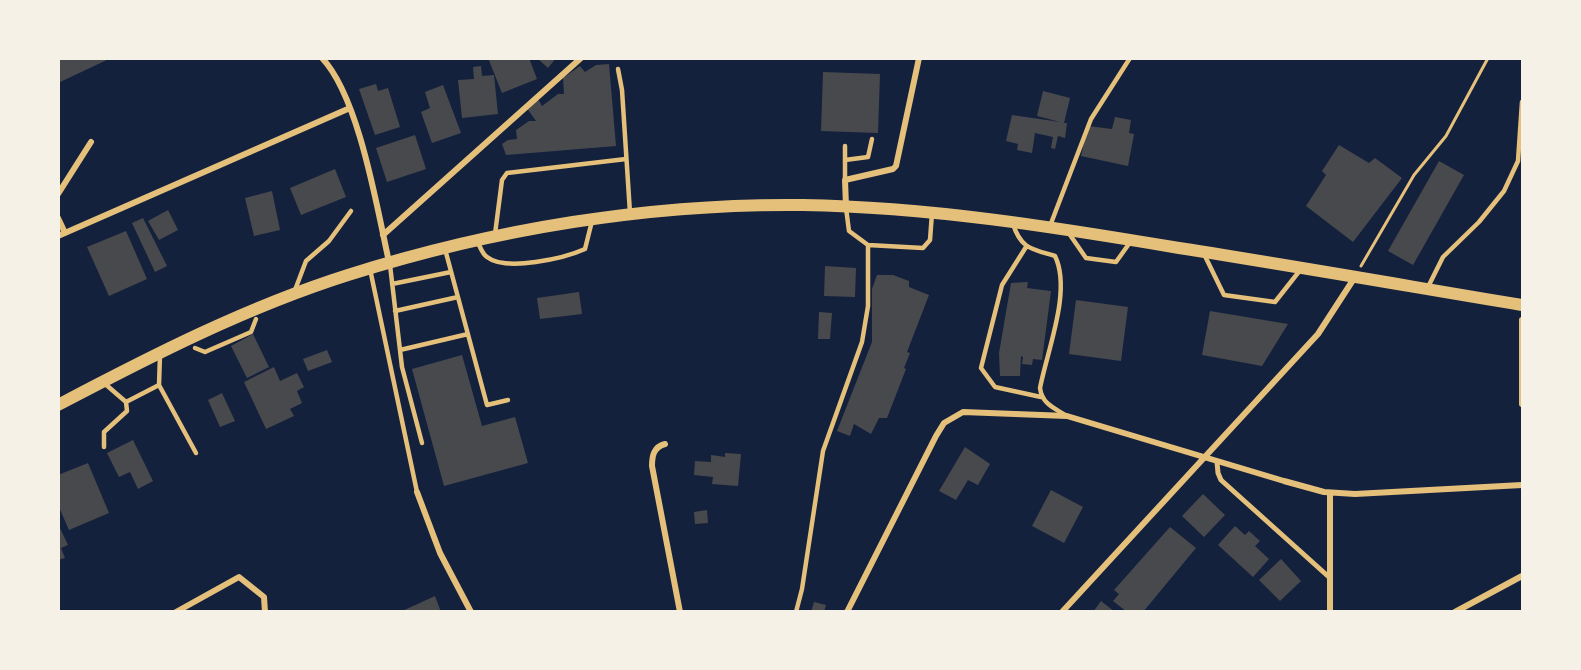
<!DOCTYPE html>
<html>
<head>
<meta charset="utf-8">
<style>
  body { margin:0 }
  #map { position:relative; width:1581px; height:670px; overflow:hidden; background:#14213d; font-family:Montserrat,sans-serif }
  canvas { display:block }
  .frame { position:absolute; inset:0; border:60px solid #f6f1e7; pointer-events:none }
</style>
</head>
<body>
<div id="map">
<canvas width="1581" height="670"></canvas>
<div class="frame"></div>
</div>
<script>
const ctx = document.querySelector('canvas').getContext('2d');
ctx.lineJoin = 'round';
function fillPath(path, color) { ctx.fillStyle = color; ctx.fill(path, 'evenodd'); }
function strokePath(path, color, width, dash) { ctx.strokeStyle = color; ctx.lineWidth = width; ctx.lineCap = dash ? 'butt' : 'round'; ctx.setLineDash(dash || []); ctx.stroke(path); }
fillPath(new Path2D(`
  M58,58H111L58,83Z
  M488,58H529L537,79L502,93Z
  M537,58H556L548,68Z
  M609,64L616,146L506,155L502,144L508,140L517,139L516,130L529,121H536L526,107L538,99L542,106L558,94H564L563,78L580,66L585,72L596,65Z
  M481,66L482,76L494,75L498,114L462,118L458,80L474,79L473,67Z
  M823,72L880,74L878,133L821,131Z
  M376,84L378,91L388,88L400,127L375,135L359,89Z
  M443,85L461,133L432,143L421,112L430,108L425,92Z
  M1043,91L1070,98L1064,123H1067L1065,138L1058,136L1055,149L1051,148L1053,137L1035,133L1032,153L1017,150L1018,144L1006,141L1012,115L1060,122L1037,116Z
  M1115,117L1131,120L1129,133L1134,134L1128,166L1081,156L1088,126L1112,129Z
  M415,135L426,169L387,182L376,148Z
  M1339,145L1369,163L1375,158L1402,178L1353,242L1306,206L1326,175L1322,171Z
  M1439,161L1464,175L1413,265L1388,251Z
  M335,169L346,197L301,215L290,188Z
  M272,191L280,230L254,236L245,198Z
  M168,210L178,230L159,240L148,221Z
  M143,218L167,266L155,272L132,223Z
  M126,231L147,279L109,296L87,247Z
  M825,266L856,268L855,297L824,296Z
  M877,275H893L909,281V287L929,295L907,352L910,353L904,368L906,369L887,418H879L871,434L854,424L850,436L837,431L872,342V289Z
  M1028,282L1027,288L1051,291L1042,360L1033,359L1032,365L1022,364L1023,357L1021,356L1020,376H1000L999,353L1011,283Z
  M579,292L582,314L540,319L537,298Z
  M1076,300L1128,307L1121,361L1069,354Z
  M1210,311L1288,324L1262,366L1202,355Z
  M819,312L832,313L830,339H818Z
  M253,334L269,367L247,378L231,346Z
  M327,350L332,362L308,371L303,359Z
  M462,355L482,426L515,417L528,463L444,486L412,369Z
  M274,367L280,381L297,373L304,387L297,391L302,403L290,409L294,416L266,429L244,382Z
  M222,393L235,421L220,427L208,400Z
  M133,440L153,481L138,489L130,472L119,477L107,453Z
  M965,447L990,464L978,485L968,480L956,500L939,491Z
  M725,453L741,454L738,486L712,484L713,477L694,475L695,461L711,462V455L725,457Z
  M88,463L109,513L69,530L58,505V475Z
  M1051,490L1083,507L1064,543L1032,526Z
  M1203,494L1225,515L1204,537L1182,516Z
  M707,510L708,523L695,524L694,512Z
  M58,524L68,545L61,548L65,558L58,560Z
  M1235,526L1245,535L1249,531L1260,541L1255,546L1269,559L1253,577L1218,545Z
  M1170,527L1196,548L1143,612H1127L1113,601L1119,594L1114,590Z
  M1281,559L1301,581L1280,601L1259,580Z
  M435,596L441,612H400Z
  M1101,601L1115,612H1093Z
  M814,602L826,605L824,612H811Z`), '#48494c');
strokePath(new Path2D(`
  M1361,266L1414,175L1446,136L1488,58`), '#e5c07b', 3);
strokePath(new Path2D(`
  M618,69L622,90L630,213
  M845,146V160
  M845,180V160L868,157L872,139
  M1013,224C1021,249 1032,249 1055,256C1072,291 1047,351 1040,388C1042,404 1054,408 1067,416
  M1050,226L1091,119L1130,58
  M1068,232L1086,258L1116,262L1131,241
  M495,234L502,180L507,173L626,159
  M477,241C480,246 482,254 487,257C506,272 565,258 585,249L592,221
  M868,245L923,248L930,240L932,213
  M1026,247L1002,285L981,368L995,387L1041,397
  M445,249L487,405L508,400
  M1204,254L1224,295L1275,302L1301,269
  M390,265L402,367L422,443
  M370,269L417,492
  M392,284L451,272
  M1428,287L1443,257L1479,222L1504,191L1518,161L1522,102
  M295,290L306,261L329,241L351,211
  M395,311L458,297
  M195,348L205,352L251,332L256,319
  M400,350L468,334
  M104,383L126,402L127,411L104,432V447
  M159,385L160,355
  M126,402L159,385L196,453
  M796,612L802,589L823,451L862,342L868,306V245L849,231L846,208`), '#e5c07b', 4.5);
strokePath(new Path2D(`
  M1217,462L1218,473L1221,480L1330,578`), '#e5c07b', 5);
strokePath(new Path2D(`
  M322,58C359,97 377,208 389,262
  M58,194L91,142
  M846,206L845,180L893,169L896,166L919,58
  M58,218L65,233
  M383,235L581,58
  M58,236L350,108
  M1522,320V404
  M665,444C654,447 652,455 652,466L680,612
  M417,492L440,553L471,612
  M1330,493V612
  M176,612L239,577L264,597L265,612
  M847,612L936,436L944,423L963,412L1067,416L1284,481L1324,492L1355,494L1522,485
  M1062,612L1318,334L1355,277
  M1455,612L1522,576`), '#e5c07b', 6);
strokePath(new Path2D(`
  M58,405C153,355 247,307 348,275C493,229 651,203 803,205C930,207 1054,227 1179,248C1294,266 1408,286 1522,305`), '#e5c07b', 12);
</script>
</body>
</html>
